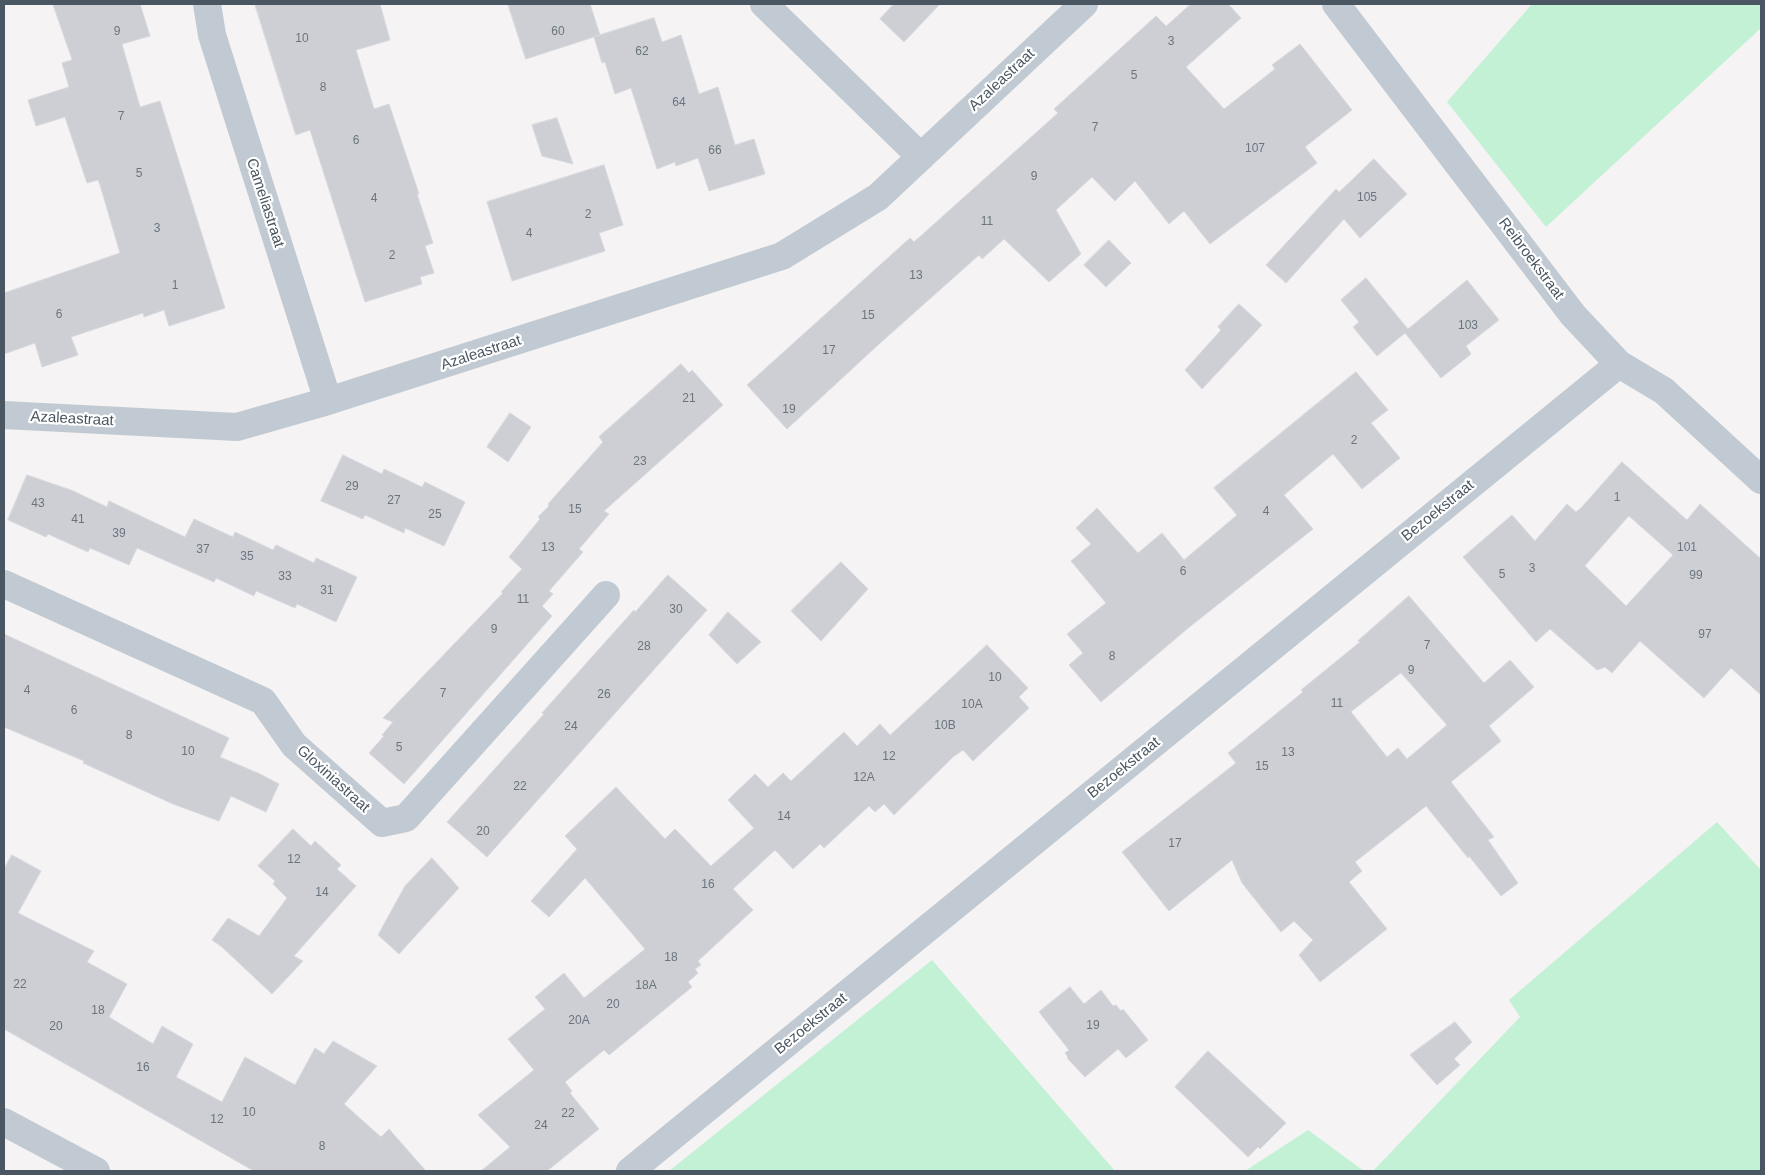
<!DOCTYPE html>
<html>
<head>
<meta charset="utf-8">
<style>
  body { margin:0 }
  #map { position:relative; width:1765px; height:1175px; overflow:hidden; background:#f5f3f3; font-family:Arial,sans-serif }
  canvas { display:block }
  .frame { position:absolute; inset:0; border:5px solid #4a5661; pointer-events:none }
</style>
</head>
<body>
<div id="map">
<canvas width="1765" height="1175"></canvas>
<div class="frame"></div>
</div>
<script>
const ctx = document.querySelector('canvas').getContext('2d');
ctx.lineJoin = 'round';
function fillPath(path, color) { ctx.fillStyle = color; ctx.fill(path, 'evenodd'); }
function strokePath(path, color, width, dash) { ctx.strokeStyle = color; ctx.lineWidth = width; ctx.lineCap = dash ? 'butt' : 'round'; ctx.setLineDash(dash || []); ctx.stroke(path); }
function drawText(font, color, halo, rows, align = 'center') {
  ctx.font = font + ' Arial,sans-serif'; ctx.lineWidth = 4.5; ctx.setLineDash([]); ctx.textBaseline = 'middle'; ctx.strokeStyle = halo; ctx.fillStyle = color; for (const [text, x, y, turn = 0] of rows) {
    ctx.save(); ctx.translate(x, y); ctx.rotate((+turn || 0) * Math.PI / 180); ctx.textAlign = isNaN(turn) ? turn : align; if (halo) ctx.strokeText(text, 0, 0); ctx.fillText(text, 0, 0); ctx.restore();
  }
}
fillPath(new Path2D(`
  M1532,4H1761V28L1546,227L1447,102Z
  M1717,822L1761,870V1171H1373L1520,1017L1509,1000Z
  M932,960L1115,1171H669Z
  M1308,1130L1364,1171H1245Z`), '#c3f1d5');
const building = new Path2D(`
  M53,4H140L150,36L122,44L140,107L160,101L225,308L169,326L164,310L144,317L143,313L71,337L78,355L42,367L35,343L4,354V293L120,253L100,185L98,180L87,183L65,117L36,126L28,100L69,87L62,63L72,60Z
  M255,4H380L390,40L356,50L374,109L389,104L419,194H417L433,243L425,246L434,273L420,277L422,284L365,302L310,130L296,135Z
  M508,4H590L600,35L526,59Z
  M894,4H940L904,42L880,19Z
  M1191,4H1228L1241,18L1186,67L1224,109L1275,69L1272,65L1300,44L1352,110L1305,147L1317,163L1210,244L1184,211L1169,224L1135,181L1115,201L1092,177L1056,210L1081,254L1049,282L1004,239L982,259L979,255L878,345L787,429L747,385L910,238L914,242L1058,113L1054,109L1156,16L1166,26Z
  M654,18L662,42L681,35L699,94L718,87L735,145L754,139L765,174L709,191L698,158L676,166L675,162L657,169L631,88L615,94L605,62L602,63L594,37Z
  M557,118L573,164L542,156L532,125Z
  M1374,159L1407,194L1360,238L1344,219L1286,283L1266,265L1336,189L1339,192Z
  M604,165L623,225L599,233L605,251L512,281L487,202Z
  M1109,240L1131,263L1106,287L1084,265Z
  M1366,278L1408,329L1467,280L1499,320L1466,346L1471,354L1441,378L1405,333L1377,356L1353,327L1359,322L1341,300Z
  M1239,304L1262,325L1202,389L1185,370L1221,330L1218,327Z
  M681,364L689,373L692,370L723,405L604,511L609,514L579,549L583,552L549,591L553,594L542,606L552,616L404,784L369,753L384,736L382,735L393,722L383,718L503,593L501,592L522,569L509,557L540,519L538,517L549,506L548,504L603,442L599,437Z
  M1356,372L1388,410L1371,423L1400,458L1362,489L1333,454L1284,495L1313,529L1187,629L1101,702L1069,665L1083,653L1067,634L1106,603L1071,561L1091,544L1076,528L1097,508L1138,553L1162,533L1184,560L1237,515L1214,488Z
  M510,413L531,427L508,462L487,447Z
  M343,455L382,474L384,469L422,487L425,482L465,502L444,546L405,528L404,533L365,515L363,519L321,501Z
  M1622,462L1687,520L1700,504L1761,559V695L1731,668L1704,698L1640,641L1612,673L1605,667L1597,670L1550,629L1536,642L1463,557L1512,515L1535,541L1567,504L1576,512L1581,508ZM1629,516L1673,555L1626,606L1585,566Z
  M27,475L71,490L107,507L109,501L185,537L194,519L233,537L235,532L273,550L276,545L314,563L316,558L357,577L336,622L297,604L295,608L256,591L254,596L216,578L214,582L137,548L129,565L90,548L88,552L48,534L46,537L8,520Z
  M841,562L868,589L821,641L791,611Z
  M668,575L707,610L487,857L447,822L544,714L542,713L599,649L634,610L635,612Z
  M1409,596L1484,683L1510,660L1534,687L1489,726L1501,741L1451,782L1494,837L1488,840L1518,883L1501,896L1469,856L1468,858L1426,806L1355,862L1362,871L1349,882L1387,929L1320,982L1299,955L1313,940L1294,921L1281,932L1242,883L1232,860L1169,911L1122,852L1236,763L1228,753L1303,692L1301,690L1360,642L1358,641ZM1401,673L1447,725L1407,759L1398,748L1387,757L1351,712Z
  M728,612L761,642L737,664L709,635Z
  M4,634L229,738L220,757L260,774L279,784L266,812L231,796L219,821L173,804L83,763L84,761L4,727Z
  M987,645L1028,688L1019,697L1029,708L973,761L963,750L953,757L894,815L884,804L875,812L869,806L824,848L820,844L793,869L775,850L733,889L753,910L698,961L701,965L695,969L698,973L688,982L692,987L609,1055L604,1050L565,1082L572,1091L570,1093L599,1129L547,1171H481L510,1147L478,1115L534,1070L508,1039L545,1009L535,997L564,973L584,998L645,949L585,878L549,917L531,901L577,849L565,836L616,787L665,839L675,829L711,866L754,828L728,800L755,774L768,787L783,773L791,781L844,732L857,746L880,724L890,735Z
  M293,829L311,846L315,841L341,865L337,869L356,886L294,956L303,961L272,994L222,947L212,940L228,918L259,936L287,898L273,884L275,881L258,866Z
  M12,855L41,871L18,913L94,951L87,962L127,984L109,1017L153,1044L162,1026L193,1044L176,1077L222,1102L245,1057L295,1085L315,1048L324,1054L333,1041L377,1066L344,1104L381,1137L389,1129L426,1171H254L4,1029V869Z
  M432,858L459,888L399,954L378,935L405,886Z
  M1070,987L1084,1004L1101,990L1113,1006L1116,1005L1121,1011L1123,1009L1148,1040L1126,1058L1118,1049L1085,1077L1067,1058L1068,1057L1065,1053L1069,1050L1039,1012Z
  M1455,1022L1472,1042L1454,1059L1460,1065L1437,1085L1410,1055Z
  M1208,1051L1286,1123L1260,1149L1258,1147L1248,1157L1175,1087Z`);
fillPath(building, '#cdcfd5');
strokePath(building, '#d7d9de', 1);
strokePath(new Path2D(`
  M207,4L212,35L328,401
  M764,4L921,157
  M1336,4L1573,315L1619,364L1664,391L1761,480
  M4,415L237,427L328,401L782,256L878,197L1084,4
  M4,584L263,701L294,745L382,823L406,818L606,595
  M4,1122L96,1171
  M630,1171L1619,364`), '#c1cad2', 28);
drawText('12px', '#6b747e', null, [
  ["9",117,32],
  ["60",558,32],
  ["10",302,39],
  ["3",1171,42],
  ["62",642,52],
  ["5",1134,76],
  ["8",323,88],
  ["64",679,103],
  ["7",121,117],
  ["7",1095,128],
  ["6",356,141],
  ["107",1255,149],
  ["66",715,151],
  ["5",139,174],
  ["9",1034,177],
  ["105",1367,198],
  ["4",374,199],
  ["2",588,215],
  ["11",987,222],
  ["3",157,229],
  ["4",529,234],
  ["2",392,256],
  ["13",916,276],
  ["1",175,286],
  ["6",59,315],
  ["15",868,316],
  ["103",1468,326],
  ["17",829,351],
  ["21",689,399],
  ["19",789,410],
  ["2",1354,441],
  ["23",640,462],
  ["29",352,487],
  ["1",1617,498],
  ["27",394,501],
  ["43",38,504],
  ["15",575,510],
  ["4",1266,512],
  ["25",435,515],
  ["41",78,520],
  ["39",119,534],
  ["13",548,548],
  ["101",1687,548],
  ["37",203,550],
  ["35",247,557],
  ["3",1532,569],
  ["6",1183,572],
  ["5",1502,575],
  ["99",1696,576],
  ["33",285,577],
  ["31",327,591],
  ["11",523,600],
  ["30",676,610],
  ["9",494,630],
  ["97",1705,635],
  ["7",1427,646],
  ["28",644,647],
  ["8",1112,657],
  ["9",1411,671],
  ["10",995,678],
  ["4",27,691],
  ["7",443,694],
  ["26",604,695],
  ["11",1337,704],
  ["10A",972,705],
  ["6",74,711],
  ["10B",945,726],
  ["24",571,727],
  ["8",129,736],
  ["5",399,748],
  ["10",188,752],
  ["13",1288,753],
  ["12",889,757],
  ["15",1262,767],
  ["12A",864,778],
  ["22",520,787],
  ["14",784,817],
  ["20",483,832],
  ["17",1175,844],
  ["12",294,860],
  ["16",708,885],
  ["14",322,893],
  ["18",671,958],
  ["22",20,985],
  ["18A",646,986],
  ["20",613,1005],
  ["18",98,1011],
  ["20A",579,1021],
  ["19",1093,1026],
  ["20",56,1027],
  ["16",143,1068],
  ["10",249,1113],
  ["22",568,1114],
  ["12",217,1120],
  ["24",541,1126],
  ["8",322,1147]
]);
drawText('15px', '#4a5661', '#fff', [
  ["Azaleastraat",1002,80,-43],
  ["Cameliastraat",265,203,72],
  ["Reibroekstraat",1531,259,53],
  ["Azaleastraat",481,353,-18],
  ["Azaleastraat",72,419,3],
  ["Bezoekstraat",1438,511,-39],
  ["Bezoekstraat",1124,768,-39],
  ["Gloxiniastraat",333,779,42],
  ["Bezoekstraat",811,1024,-39]
]);
</script>
</body>
</html>
